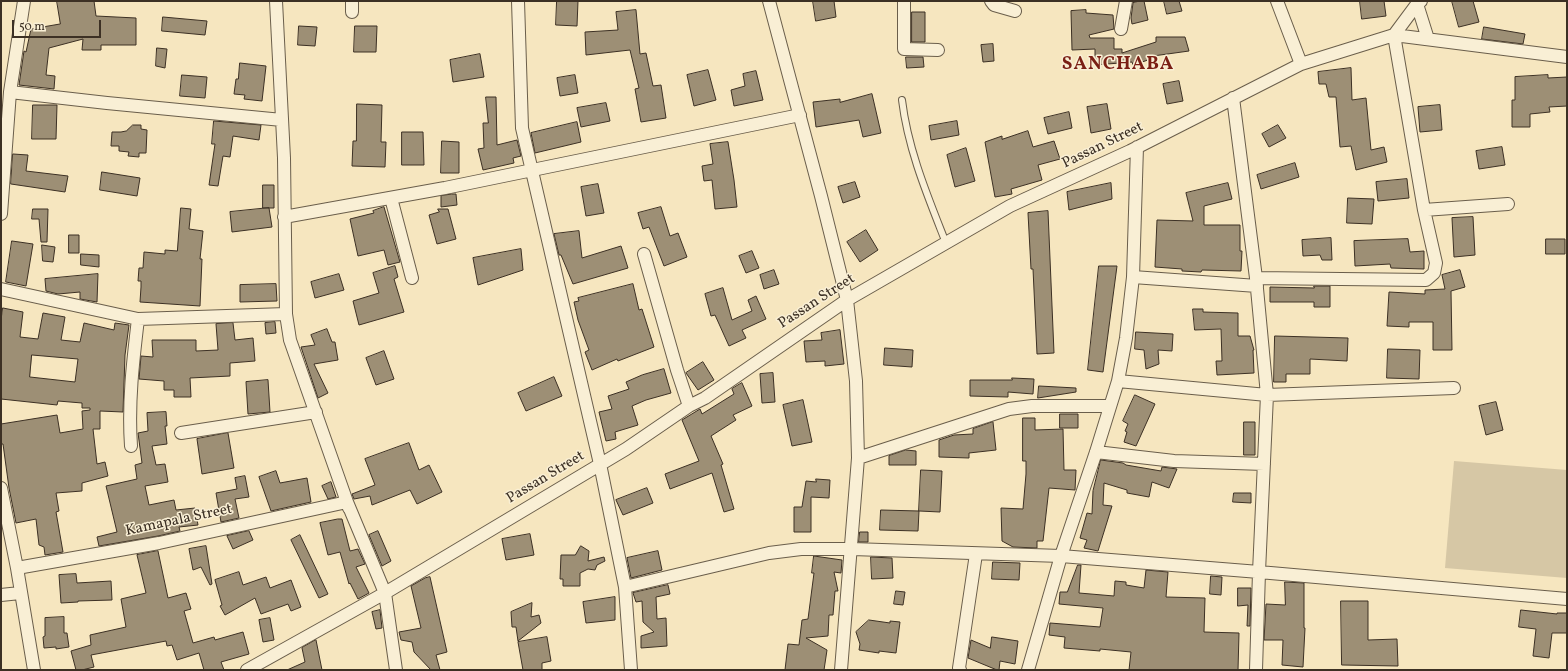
<!DOCTYPE html>
<html>
<head>
<meta charset="utf-8">
<style>
  body { margin:0 }
  #map { position:relative; width:1568px; height:671px; overflow:hidden; background:#f6e6bf; font-family:Vollkorn,serif }
  canvas { display:block }
  .frame { position:absolute; inset:0; border:2px solid #3c3024; pointer-events:none }
  .scale { position:absolute; left:12px; top:20px; width:89px; height:18px; box-sizing:border-box; border:2px solid #3c3024; border-top:0; padding-left:5px; font-size:12px; line-height:14px; white-space:nowrap; color:#3c3024; -webkit-text-stroke:3px #f9efd5; paint-order:stroke }
</style>
</head>
<body>
<div id="map">
<canvas width="1568" height="671"></canvas>
<div class="frame"></div>
<div class="scale">50 m</div>
</div>
<script>
const ctx = document.querySelector('canvas').getContext('2d');
ctx.lineJoin = 'round';
function fillPath(path, color) { ctx.fillStyle = color; ctx.fill(path, 'evenodd'); }
function strokePath(path, color, width, dash) { ctx.strokeStyle = color; ctx.lineWidth = width; ctx.lineCap = dash ? 'butt' : 'round'; ctx.setLineDash(dash || []); ctx.stroke(path); }
function drawText(font, color, halo, rows, align = 'center') {
  ctx.font = font + ' Vollkorn,serif'; ctx.lineWidth = 3; ctx.setLineDash([]); ctx.textBaseline = 'middle'; ctx.strokeStyle = halo; ctx.fillStyle = color; for (const [text, x, y, turn = 0] of rows) {
    ctx.save(); ctx.translate(x, y); ctx.rotate((+turn || 0) * Math.PI / 180); ctx.textAlign = isNaN(turn) ? turn : align; if (halo) ctx.strokeText(text, 0, 0); ctx.fillText(text, 0, 0); ctx.restore();
  }
}
fillPath(new Path2D(`
  M1454,461L1567,470V578L1445,568Z`), '#d6c7a5');
const building = new Path2D(`
  M57,1H94L96,16L136,18V45H101V50H82L83,39L49,48L46,75L55,76L54,89L19,85L24,51L26,52L31,29L60,24Z
  M557,1H578L577,26L556,25Z
  M813,1H834L836,17L816,21Z
  M1140,1H1144L1148,20L1132,24L1131,18L1133,3Z
  M1164,1H1179L1182,11L1167,14Z
  M1360,1H1384L1386,16L1362,19Z
  M1452,1H1473L1479,22L1459,27Z
  M636,10L640,54L646,53L653,86L661,85L666,118L641,122L635,89L639,88L630,50L586,55L585,32L618,30L616,12Z
  M1086,10V13L1113,15L1114,29L1089,35L1090,38H1114V49H1122V53L1156,42V37H1185L1189,51L1153,56L1154,58L1133,65L1132,62L1095,65V49L1072,50L1071,11Z
  M912,12H925V42H912Z
  M163,17L207,21L205,35L162,31Z
  M299,26L317,27L315,46L298,45Z
  M355,26H377L376,52H354Z
  M1484,27L1525,34L1523,44L1482,39Z
  M993,44L994,61L983,62L981,45Z
  M157,48L167,49L165,68L156,66Z
  M480,54L484,77L453,82L450,60Z
  M906,57H923L924,67L907,68Z
  M240,63L266,66L262,101L244,99L245,95L234,94L236,79H238Z
  M1351,68L1352,100L1366,98L1371,150L1384,147L1387,162L1356,170L1351,146L1340,147L1336,97H1329L1326,84H1319L1318,72Z
  M708,70L716,100L694,106L687,75Z
  M756,71L763,100L734,106L731,90L745,86L743,74Z
  M182,75L207,77L205,98L180,96Z
  M575,75L578,93L560,96L557,78Z
  M1548,75V78L1567,77V106L1549,107L1550,112L1530,114V127H1512V100H1515V77Z
  M1179,81L1183,101L1167,104L1163,84Z
  M872,94L881,133L863,137L859,120L816,127L813,102L840,99V102Z
  M486,97H496L497,145L517,140L521,156L513,158L514,163L483,170L478,149L484,148L483,123H488Z
  M606,103L610,121L581,127L577,108Z
  M357,104L382,105L381,142H386L385,167L352,166L353,141H356Z
  M1107,104L1111,129L1091,133L1087,107Z
  M33,105H57L56,139H32Z
  M1440,105L1442,130L1420,132L1418,107Z
  M1069,112L1072,128L1048,134L1044,118Z
  M214,121L261,125L259,140L233,136L230,157L223,156L218,186L209,185L215,144H212Z
  M957,121L959,135L931,140L929,126Z
  M577,122L581,142L535,153L531,133Z
  M133,125H141V129L147,130L146,153H139V157L128,156L129,152L119,151V146H111L112,132H121L126,131Z
  M1278,125L1286,138L1269,147L1262,134Z
  M1028,131L1033,147L1054,141L1060,159L1038,165L1042,180L1011,189L1012,194L995,197L985,142L1002,136V139Z
  M402,132H423L424,165H402Z
  M442,141L459,142V173H441Z
  M728,142L734,180L737,207L715,209L712,180L704,181L702,166L713,164L710,144Z
  M1502,147L1505,165L1479,169L1476,151Z
  M966,148L975,181L955,187L947,155Z
  M13,154L28,155L26,171L68,176L65,192L11,184Z
  M1295,163L1299,177L1261,189L1257,175Z
  M102,172L140,178L137,196L100,190Z
  M1407,179L1409,198L1378,201L1376,182Z
  M855,182L860,197L843,203L838,187Z
  M1111,183L1112,199L1069,210L1067,192Z
  M1228,183L1232,199L1204,206V225H1240V251H1242L1241,271L1202,270L1201,272L1182,271V269L1155,267L1157,220L1193,221L1186,193Z
  M598,184L604,213L586,216L581,187Z
  M263,185H274V208H263Z
  M452,194H456L457,205L441,207V196Z
  M1348,198L1374,199L1372,224L1347,223Z
  M384,207L400,262L388,265L384,250L358,256L350,219L374,213L373,211Z
  M661,207L670,236L678,233L687,257L664,266L649,227L643,229L638,213Z
  M181,208L191,209L189,229L203,231L200,259H202L200,306L140,302L141,287V281H138L139,268H143L144,252L165,254V250L177,251Z
  M269,208L272,227L232,232L230,212Z
  M33,209H48L47,242H41L39,219H32Z
  M438,209H448L456,239L437,244L429,215L439,212Z
  M1048,211L1054,353L1037,354L1033,269H1031L1028,213Z
  M1473,217L1475,255L1454,257L1452,218Z
  M866,230L878,250L860,262L847,242Z
  M579,231L582,258L621,246L628,268L573,284L561,255H559L554,234Z
  M69,235H79V253H69Z
  M1331,238L1332,260H1322L1320,255L1303,256L1302,240Z
  M1408,239L1410,252L1424,251V269L1391,268L1390,264L1355,266L1354,241Z
  M1546,239H1565V254H1546Z
  M12,241L33,244L26,286L6,282Z
  M42,245L55,247L53,262L43,261Z
  M521,249L523,270L478,285L473,258Z
  M752,251L759,268L746,273L739,256Z
  M81,254L99,255V267L81,265Z
  M395,266L398,277L394,279L404,312L359,325L353,301L379,293L373,273Z
  M1099,266H1117L1103,372L1088,370Z
  M774,270L779,284L764,289L760,275Z
  M1460,270L1465,287L1451,291L1452,350H1433V322H1409V327L1387,326L1389,292L1425,294V290L1445,289L1442,275Z
  M98,274L97,302L80,299V292L58,294L46,291L45,279Z
  M339,274L344,290L315,298L311,282Z
  M276,284L277,301L240,302V285Z
  M633,284L639,310L642,309L654,347L618,361L617,359L592,370L585,352L589,350L578,320L574,302L579,301L578,298Z
  M1314,286H1330V307H1314V302H1270V287L1314,288Z
  M723,288L732,320L752,311L748,300L756,296L766,319L742,330L746,338L729,346L715,315L711,316L705,294Z
  M3,308L23,312L20,337L38,339L43,313L65,317L61,340L80,342L84,323L114,330L115,323L129,325L125,355L123,412L100,411V429H93L97,464L105,462L108,476L82,483V491L56,493L59,511L56,512L63,552L45,555L44,547L39,545L36,519L16,523L9,488L3,444H1V424L57,415L60,433L83,429L82,411L90,410V408H82V403L58,401L57,405L1,399V320ZM32,355L78,359L75,382L30,377Z
  M1193,309H1203V312L1238,313V336H1250L1254,350H1253L1254,373L1217,375L1216,361H1222L1221,329L1195,330Z
  M275,322L276,333L266,334L265,323Z
  M233,323L235,340L253,338L255,361L230,363V376L190,378L191,397H174V390H164V381L139,379L141,356L153,357L152,340H196V351L218,350L216,324Z
  M327,329L332,342H335L338,360L314,364L328,393L318,398L301,347L315,345L311,335Z
  M840,330L844,364L825,366V361L806,362L804,341L822,340L821,333Z
  M1136,332L1173,334L1172,351L1158,350L1159,364L1146,369L1144,350L1135,349Z
  M1275,336L1348,338L1347,361L1310,359V374H1286V382H1274Z
  M885,348L913,350L912,367L884,365Z
  M1388,349L1420,350L1419,379L1387,378Z
  M384,351L394,379L376,385L366,358Z
  M703,362L714,380L698,390L686,373Z
  M664,369L671,393L646,400L632,406L638,425L615,432L616,439L606,441L599,412L612,409L608,396L629,389L626,382L642,375Z
  M773,373L775,402L762,403L760,374Z
  M554,377L562,396L526,411L518,393Z
  M1012,378L1034,379L1033,394L1008,392V397L970,396V380H1012Z
  M268,380L270,412L248,414L246,382Z
  M742,383L752,406L733,415L736,420L711,436L723,464L721,465L734,509L724,512L712,473L670,489L665,474L699,461L682,420L700,409L702,414L734,394L732,389Z
  M1039,386L1076,388V392L1038,398Z
  M1135,395L1155,404L1136,446L1124,442L1127,432L1125,431L1128,424L1123,421Z
  M803,400L812,442L792,446L783,405Z
  M1496,402L1503,430L1486,435L1479,406Z
  M166,412L167,426H165L167,444L152,446L156,465L165,464L168,482L145,486L149,505L174,500L176,510L195,508L198,525L179,527L180,531L158,536L99,546L97,537L117,532L106,486L137,479L135,465L142,463L138,433L148,431L147,413Z
  M1060,414H1078V428H1060Z
  M1023,418H1035V430L1063,429L1064,470H1076L1075,490L1049,488L1043,541H1037V548L1013,547L1002,541L1001,508L1023,509L1026,474V461H1023Z
  M993,422L996,450L969,453V458L939,457V440L954,435L973,434V429Z
  M1244,422H1255V455H1244Z
  M228,433L234,468L202,474L197,439Z
  M409,443L419,470L429,465L442,492L417,504L410,490L372,505L370,496L354,499L352,494L375,485L365,459Z
  M906,450L916,451V465H889V456Z
  M1101,460L1123,463L1126,465L1161,471L1162,467L1177,469L1169,488L1152,482L1149,497L1127,493V490L1104,483L1103,505L1112,506L1098,551L1084,548L1087,540L1080,538L1087,513L1092,514L1093,491Z
  M921,470L942,471L940,512L919,511Z
  M276,471L280,483L307,478L311,502L271,511L259,477Z
  M245,476L249,497L235,499L239,518L221,522L216,493L237,489L235,478Z
  M816,479L830,480L829,498L811,497V532H794V507H802L806,481L816,482Z
  M331,482L336,497L328,499L322,486Z
  M647,488L653,503L623,515L616,500Z
  M1234,493H1251V503L1233,502Z
  M881,510L919,511L918,531L880,530Z
  M338,519H342L350,551L358,549L365,564L356,567L369,593L358,599L350,583L349,584L340,552L328,555L320,523Z
  M249,531L253,540L233,549L227,536Z
  M378,531L391,561L382,566L369,535Z
  M860,532H868V542H859Z
  M530,534L534,555L506,560L502,539Z
  M300,535L328,594L319,598L291,540Z
  M206,546L212,584L210,585L201,567L193,570L189,549Z
  M581,546L589,551L588,561L604,557L605,561L597,565L595,570L588,569L580,573V586H563V579H560L561,555H575Z
  M158,551L168,598L186,593L191,609L184,611L193,643L214,637L215,640L243,632L249,654L221,662L224,670H204L199,653L177,660L172,645L167,646L166,641L91,655L94,667L82,670H76L71,651L91,645L90,635L126,627L121,599L146,593L137,555Z
  M658,551L662,570L631,578L627,558Z
  M814,556L842,560L841,573L834,572L838,591H835L833,615H829L828,636L806,638L827,650L824,670H785L788,644L799,645L802,620L808,619L814,573H812Z
  M871,557L892,558L893,578L872,579Z
  M993,562L1020,563L1019,580L992,579Z
  M1078,565H1081L1079,593L1114,596L1115,581L1126,582V585L1144,588L1146,570L1168,572L1166,597L1205,598L1204,632L1239,633L1238,670H1129L1131,652L1100,649V651L1064,648L1065,637L1049,635L1050,623L1100,627L1103,608L1059,604L1060,592H1067Z
  M239,572L243,585L266,577L270,588L291,580L301,607L291,611L288,604L261,614L255,598L225,615L220,606L222,605L215,580Z
  M76,574L77,583L111,581L112,600L78,601V602L61,603L59,575Z
  M1211,576L1222,577L1221,595L1210,594Z
  M430,577L447,652L436,655L440,670H431L414,652L412,642L401,640L399,632L421,628L411,586L425,578Z
  M1285,582L1304,583V628H1305L1303,667L1282,665L1283,640H1264L1266,604L1285,605Z
  M668,585L670,594L656,597L657,619L666,618L667,646L641,648V636L654,632L643,622L642,601L636,602L633,593Z
  M1238,588H1251L1250,626H1247L1248,605L1238,606Z
  M896,591L905,592L903,605L894,604Z
  M615,597V620L586,623L583,602Z
  M1341,601H1368V640L1397,639L1398,666L1342,665Z
  M532,603L531,617L539,615L541,623L518,641L516,627H512L511,612Z
  M380,610L382,628L376,629L372,612Z
  M1521,610L1557,614V613H1567V633H1552L1549,658L1533,656L1536,629L1519,627Z
  M64,617V633H67L69,647L56,649V647L44,648L43,637L45,636V618Z
  M270,618L274,640L263,642L259,620Z
  M869,620L890,623V621L900,622L896,653L879,651V653L859,650L860,644L856,632Z
  M547,637L551,661L542,663V670H523L518,642Z
  M992,637L1018,641L1015,664L1000,661L999,670H997L968,658L971,640L990,648Z
  M316,640L322,670H287L305,662L302,648Z`);
fillPath(building, '#9d8f75');
strokePath(building, '#3c3024', 1);
const service = new Path2D(`
  M902,100C908,150 928,197 946,243`);
const minor = new Path2D(`
  M276,1L284,158L286,314L290,340L347,502L385,593
  M352,1V12
  M518,1L522,128L600,464L625,587L631,670
  M769,1L821,196L847,300L856,381L858,458L841,670
  M904,1V49L938,50
  M991,1L994,5L1015,11
  M1277,1L1301,64
  M1417,4L1428,39
  M1121,29L1126,1
  M10,92L107,103L282,120
  M1233,98L1256,278L1267,395L1259,572L1256,670
  M391,198L412,278
  M1424,210L1508,204
  M1,214L10,92L24,1
  M284,217L445,188L800,115
  M644,254L677,370L689,406
  M1133,277L1257,286
  M1256,278L1426,280L1434,273L1436,263L1424,210L1394,35L1567,57
  M1,289L138,319L286,314
  M1118,381L1267,395L1454,388
  M181,433L316,412
  M131,446C128,403 133,361 138,319
  M1096,452L1174,461L1264,464
  M858,458L1009,409L1032,406H1109
  M1,488L17,568L34,670
  M17,568L159,543L347,502L349,508
  M382,586L385,593L396,670
  M625,587L769,553L801,549H852L1061,556L1259,572L1567,599
  M1,595L20,593
  M247,670L385,593L626,449L689,406L705,398L847,300L1010,206L1130,151L1301,64L1394,35L1417,4L1421,1
  M960,670L959,668L976,554
  M1028,670L1061,556L1096,452L1118,381L1126,338L1133,277L1137,147`);
strokePath(service, '#6a5e4b', 8);
strokePath(minor, '#6a5e4b', 14);
strokePath(service, '#f9efd5', 6);
strokePath(minor, '#f9efd5', 12);
drawText('15px', '#3c3024', '#f9efd5', [
  ["Passan Street",1103,146,-26],
  ["Passan Street",817,302,-33],
  ["Passan Street",546,478,-31],
  ["Kamapala Street",179,521,-12]
]);
ctx.letterSpacing = '1px';
drawText('bold 19px', '#7a1f14', '#f9efd5', [
  ["SANCHABA",1118,66]
]);
ctx.letterSpacing = '0px';
</script>
</body>
</html>
